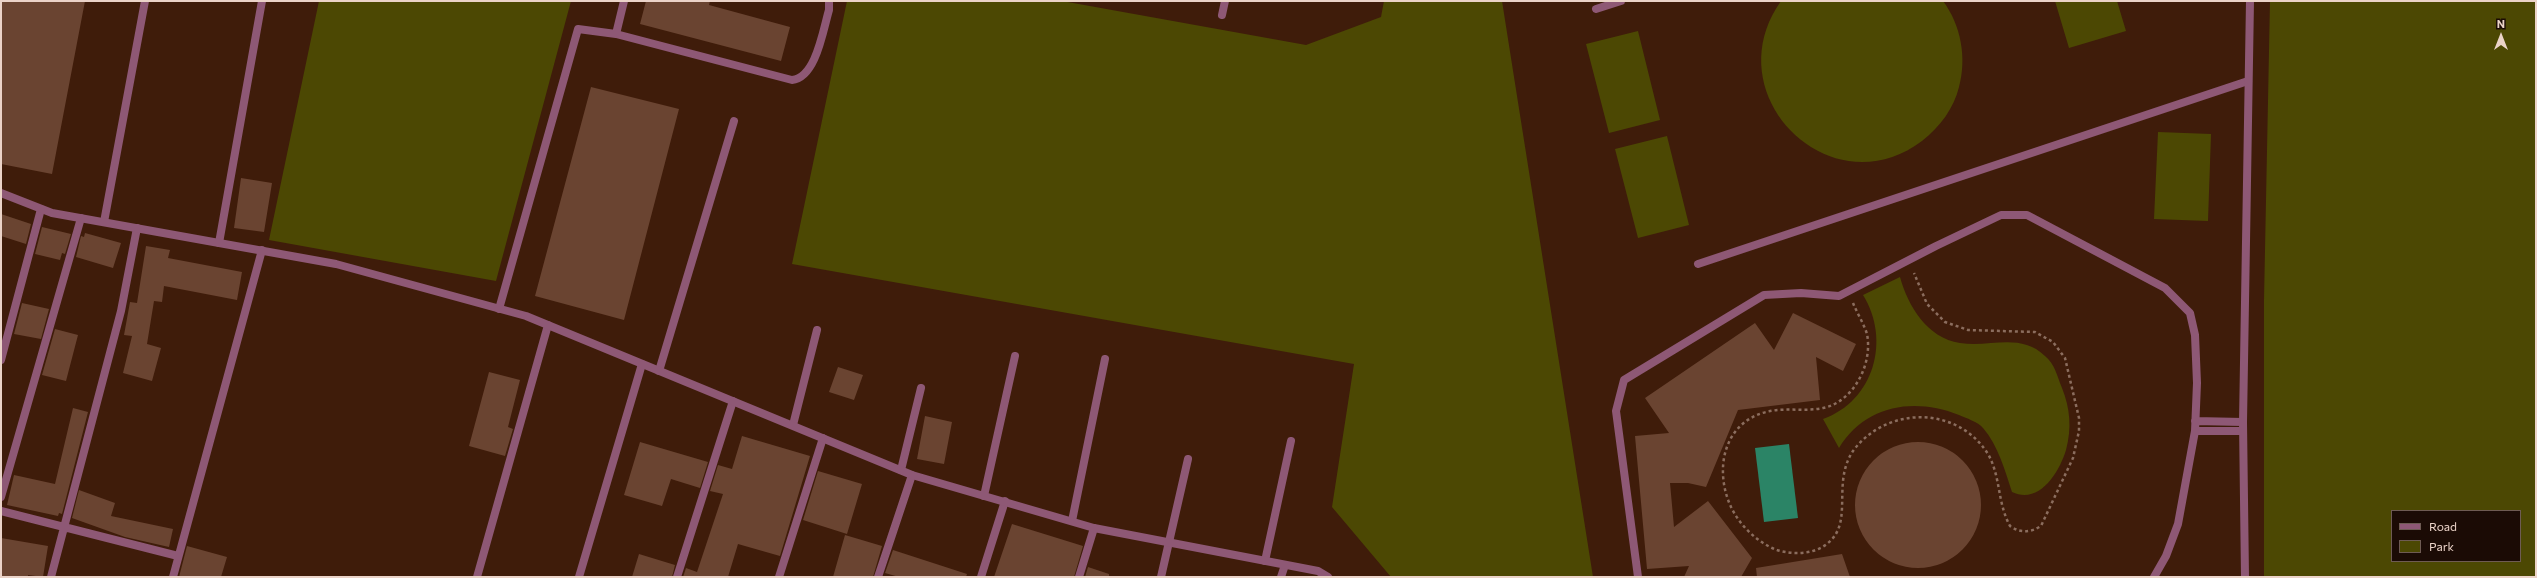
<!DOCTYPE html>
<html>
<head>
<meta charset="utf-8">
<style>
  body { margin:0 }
  #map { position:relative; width:2537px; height:578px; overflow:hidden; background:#3f1c0a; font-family:Commissioner,sans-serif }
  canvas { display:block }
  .frame { position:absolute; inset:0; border:2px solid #ebd3c8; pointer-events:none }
  .legend { position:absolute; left:2391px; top:510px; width:130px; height:52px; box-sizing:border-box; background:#1b0b05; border:1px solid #6e5b53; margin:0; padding:5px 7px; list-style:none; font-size:12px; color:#ebd3c8 }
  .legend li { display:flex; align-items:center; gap:8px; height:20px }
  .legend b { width:20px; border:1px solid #6e5b53 }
  .north { position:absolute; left:2481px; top:16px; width:40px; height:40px; -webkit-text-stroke:3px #1b0b05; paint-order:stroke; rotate:0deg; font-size:11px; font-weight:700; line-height:16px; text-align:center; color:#ebd3c8 }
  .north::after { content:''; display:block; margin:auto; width:14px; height:18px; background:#ebd3c8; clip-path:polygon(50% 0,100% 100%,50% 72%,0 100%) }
</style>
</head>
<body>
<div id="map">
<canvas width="2537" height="578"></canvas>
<div class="frame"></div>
<ul class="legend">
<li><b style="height:5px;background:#8e5875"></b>Road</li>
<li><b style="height:11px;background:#4c4803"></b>Park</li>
</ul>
<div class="north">N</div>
</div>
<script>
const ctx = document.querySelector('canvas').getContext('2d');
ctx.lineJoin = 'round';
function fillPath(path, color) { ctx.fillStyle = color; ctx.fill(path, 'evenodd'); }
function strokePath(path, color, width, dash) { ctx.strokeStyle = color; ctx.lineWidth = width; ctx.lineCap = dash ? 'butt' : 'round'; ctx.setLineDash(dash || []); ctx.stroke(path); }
fillPath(new Path2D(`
  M319,1H571L496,281L269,240Z
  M847,1H1062L1306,45L1381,17L1384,1H1502L1593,577H1391L1332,507L1354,364L792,264Z
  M1781,1H1943C1961,25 1967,58 1959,87C1954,108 1940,127 1922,141C1831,210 1714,95 1781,1Z
  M2055,1H2117L2126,31L2069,48Z
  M2270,1H2536V577H2264V300ZM2392,511H2520V561H2392Z
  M1638,31L1660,120L1609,133L1586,44Z
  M2158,132L2211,134L2208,221L2154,219Z
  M1667,136L1689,225L1638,238L1615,149Z
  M1900,277C1908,306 1927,338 1960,343C1990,348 2020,332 2045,356C2055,364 2057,376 2062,388C2070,408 2072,428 2066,450C2059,473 2039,505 2012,492C2005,471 1998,445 1983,428C1978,422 1966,418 1959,415C1914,397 1865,405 1839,448L1823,419C1874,401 1891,340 1863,295Z`), '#4c4803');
fillPath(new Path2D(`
  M1789,444L1798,518L1764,522L1755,448Z`), '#2b8466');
fillPath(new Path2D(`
  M1,1H85L52,174L1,164Z
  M646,1H710L709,5L790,27L781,61L640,24Z
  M591,87L679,109L624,320L535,296Z
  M241,178L272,183L264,232L234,228Z
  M1,214L31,224L26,244L1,236Z
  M42,227L71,234L65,254L62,253L60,260L35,254Z
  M85,233L121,243L113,268L76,257L81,236L84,237Z
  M146,246L170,250L168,258L242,272L237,300L164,286L162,302L154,301L147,344L161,348L152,381L123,373L132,336L124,335L130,302L137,303Z
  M22,303L49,309L41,339L14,334Z
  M1793,313L1856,344L1843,371L1816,357L1820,400L1738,410L1706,487L1688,483H1670L1674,527L1708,501L1752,558L1741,577H1684L1689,566L1647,569L1635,436L1669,433L1645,398L1755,323L1774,350Z
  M55,329L78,335L66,381L42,375Z
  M838,367L863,375L854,400L829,392Z
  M489,372L520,380L508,427L513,429L505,456L469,446Z
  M73,408L88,412L62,514L59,513L58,516L7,505L14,475L55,484Z
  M925,416L952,422L944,464L917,459Z
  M742,436L810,456L780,556L738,544L728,577H683L686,568L697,572L723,494L710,491L718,465L732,469Z
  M640,442L708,462L700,488L671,479L662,506L624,495Z
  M1855 505a63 63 0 1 1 126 0a63 63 0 1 1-126 0Z
  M818,471L862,484L847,534L803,520Z
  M79,490L115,503L111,516L173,529L169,547L125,537L72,518Z
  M1012,524L1083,546L1074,577H994Z
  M845,535L882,546L873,577H833Z
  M1,538L48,546L43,577L28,575V577H1Z
  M187,546L227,557L221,577H179Z
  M893,550L967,574L966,577H899L885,573Z
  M639,554L675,565L672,577H632Z
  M1842,554L1850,577H1757L1756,568Z
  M1088,567L1109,574V577H1085Z`), '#6a4431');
strokePath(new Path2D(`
  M1853,303C1857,313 1864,324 1867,334C1873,365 1853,402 1823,408C1804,412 1785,407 1766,412C1723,423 1714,470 1731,507C1740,526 1758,543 1777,550C1796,556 1820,554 1833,538C1851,516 1833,481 1853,451C1886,406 1957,405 1988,454C2001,477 1997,502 2010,526C2020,533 2030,533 2041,526L2073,458L2079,431V418L2065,358L2053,342L2035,332L1968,330L1945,322L1927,304L1914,273`), '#8b6d5e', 2.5, [3, 3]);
strokePath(new Path2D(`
  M1596,9L1621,1
  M1698,264L2248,81
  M1161,577L1169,542`), '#8e5875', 8);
strokePath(new Path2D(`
  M1222,15L1225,1
  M616,34L792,80C816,78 823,30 829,10V1
  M104,222L145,1
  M219,243L262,1
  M499,309L578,29L616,34L624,1
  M1,360L41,209
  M659,371L734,121
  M2195,421L2243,422
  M793,425L817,330
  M2195,431H2243
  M901,470L921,388
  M984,496L1015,356
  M1,497L81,218
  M1,511L178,556
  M1072,521L1105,359
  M1169,542L1188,459
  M1265,561L1291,441
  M51,577L121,311L137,228
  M173,577L262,250
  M477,577L548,325
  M579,577L642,364
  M677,577L733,401
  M779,577L823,438
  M878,577L912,475
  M981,577L1005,501
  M1079,577L1094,528
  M1281,577L1285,565
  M1638,577L1616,411L1624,380L1764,295L1801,293L1839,296L1936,246L2001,215H2027L2165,288L2190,313L2195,335L2197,383L2195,431L2178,524L2166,556L2154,577`), '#8e5875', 8);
strokePath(new Path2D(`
  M1,193L52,213L336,264L526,316L912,475L1094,528L1318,571L1328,577
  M2245,577L2243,422L2250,1`), '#8e5875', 8);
</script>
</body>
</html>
